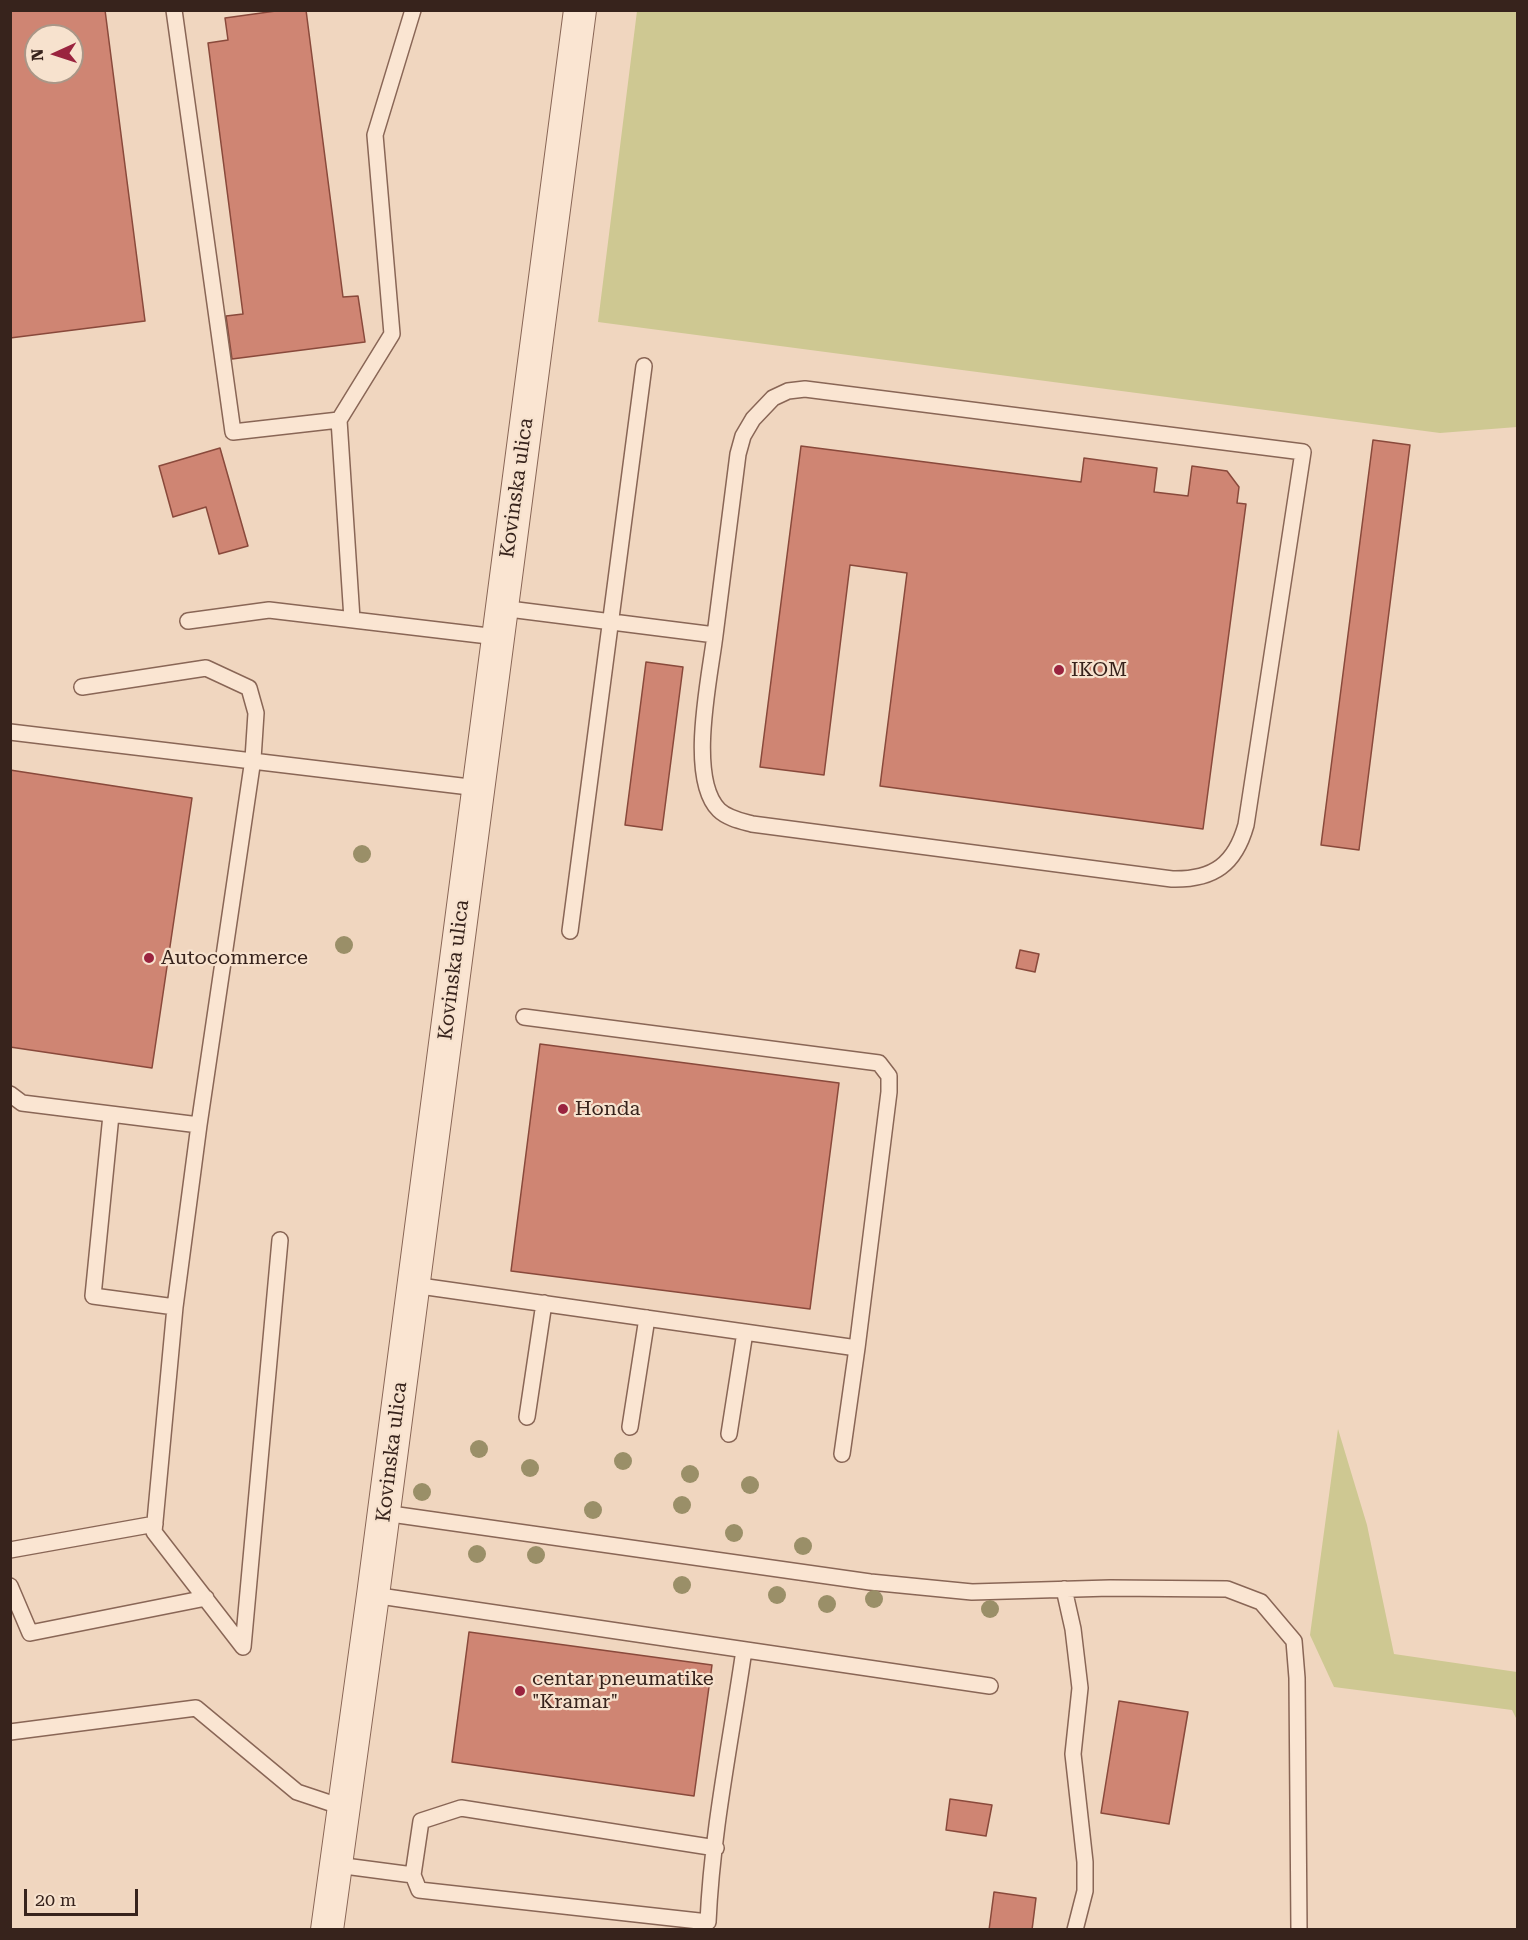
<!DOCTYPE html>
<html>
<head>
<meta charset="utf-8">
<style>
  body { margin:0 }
  #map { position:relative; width:1528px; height:1940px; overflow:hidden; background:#f0d6bf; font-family:"Roboto Serif",serif }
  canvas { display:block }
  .frame { position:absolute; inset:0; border:12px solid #37231c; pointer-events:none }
  .north { position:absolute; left:24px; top:24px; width:60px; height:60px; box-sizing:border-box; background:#f7e2ce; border:2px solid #aa9687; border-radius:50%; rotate:267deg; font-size:16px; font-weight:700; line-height:24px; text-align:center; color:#37231c }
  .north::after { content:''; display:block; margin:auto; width:21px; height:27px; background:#9a243f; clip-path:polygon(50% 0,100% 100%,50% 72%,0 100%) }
  .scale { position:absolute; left:24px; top:1889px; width:114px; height:27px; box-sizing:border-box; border:3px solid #37231c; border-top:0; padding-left:8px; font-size:18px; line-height:21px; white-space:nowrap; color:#37231c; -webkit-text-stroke:4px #f7e2ce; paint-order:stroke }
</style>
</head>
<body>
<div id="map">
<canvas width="1528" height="1940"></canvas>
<div class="frame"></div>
<div class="north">N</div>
<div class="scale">20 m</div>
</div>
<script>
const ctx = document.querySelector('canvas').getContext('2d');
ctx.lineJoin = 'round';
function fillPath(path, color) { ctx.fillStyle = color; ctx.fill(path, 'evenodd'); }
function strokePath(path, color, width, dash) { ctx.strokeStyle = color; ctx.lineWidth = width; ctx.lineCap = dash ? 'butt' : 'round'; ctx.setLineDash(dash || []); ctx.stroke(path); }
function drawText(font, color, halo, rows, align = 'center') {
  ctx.font = font + ' "Roboto Serif",serif'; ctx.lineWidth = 4.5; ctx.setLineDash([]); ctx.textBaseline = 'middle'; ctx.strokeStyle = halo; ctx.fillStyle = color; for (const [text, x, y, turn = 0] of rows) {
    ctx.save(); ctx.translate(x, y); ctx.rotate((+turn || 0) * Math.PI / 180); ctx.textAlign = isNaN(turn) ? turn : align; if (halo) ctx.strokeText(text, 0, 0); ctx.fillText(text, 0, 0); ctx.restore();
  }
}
fillPath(new Path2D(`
  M637,11H1517V427L1440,433L598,322Z
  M1338,1429L1367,1525L1394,1654L1517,1672V1720L1512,1710L1334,1687L1310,1635Z`), '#cec892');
const building = new Path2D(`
  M10,10H105L145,321L10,338ZM36,36H72V72H36Z
  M283,10H306L343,297L358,296L365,342L232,359L226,316L243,314L208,43L228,40L225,18Z
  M1373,440L1410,445L1359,850L1321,845Z
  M801,446L1081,482L1084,458L1157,468L1154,492L1188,496L1192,466L1227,471L1239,487L1237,503L1246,504L1203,829L880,786L907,573L850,565L824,775L760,767Z
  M220,448L248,546L219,554L206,507L173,517L159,466Z
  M646,662L683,667L662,830L625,825Z
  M10,770L192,798L152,1068L10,1047Z
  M1020,950L1039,954L1035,972L1016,968Z
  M540,1044L839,1083L810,1309L511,1271Z
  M469,1632L712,1665L694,1796L452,1762Z
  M1119,1701L1188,1712L1169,1824L1101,1813Z
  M950,1799L992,1805L986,1836L946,1830Z
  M994,1892L1036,1898L1032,1930H989Z`);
fillPath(building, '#cf8573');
strokePath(building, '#89493b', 1.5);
const lane = new Path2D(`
  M174,10L233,432L339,420L352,619
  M339,420L392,334L375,135L413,10
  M501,608L715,635C710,677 687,778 719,810C727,818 741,821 752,824L1172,879C1214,880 1235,864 1246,825L1303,452L805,389L788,391L773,398L753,419L743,436L738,454L715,635
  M188,621L269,610L497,637
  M82,687L206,668L249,688L256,713L253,759L199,1125L175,1307L154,1532L243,1647
  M10,732L478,788
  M570,931L644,366
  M524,1017L879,1063L889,1076V1092L857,1348
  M10,1094L22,1103L199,1125
  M111,1115L93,1296L175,1307
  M413,1285L857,1348L842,1454
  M527,1417L544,1303
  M630,1427L647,1318
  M729,1434L745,1332
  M384,1513L870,1582L972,1592L1110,1588L1227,1589L1261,1602L1294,1641L1297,1678L1299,1930
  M10,1550L155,1524
  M10,1586L30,1633L206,1598
  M1064,1589L1073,1629L1080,1688L1073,1754L1085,1862V1891L1075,1930
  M373,1595L990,1686
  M243,1647L280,1240
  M10,1732L196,1708L297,1792L345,1808
  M716,1848L461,1808L421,1821L413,1875L419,1890L708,1922C712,1831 731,1740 744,1650
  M337,1865L413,1875`);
const street = new Path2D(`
  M327,1930L373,1595L580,10`);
strokePath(lane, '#896656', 18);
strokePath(street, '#896656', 34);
strokePath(lane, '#fae5d2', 15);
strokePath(street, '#fae5d2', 32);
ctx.fillStyle = '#9a8f68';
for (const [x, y] of [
  [362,854],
  [344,945],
  [479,1449],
  [623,1461],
  [530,1468],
  [690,1474],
  [750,1485],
  [422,1492],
  [682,1505],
  [593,1510],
  [734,1533],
  [803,1546],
  [477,1554],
  [536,1555],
  [682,1585],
  [777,1595],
  [874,1599],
  [827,1604],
  [990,1609]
]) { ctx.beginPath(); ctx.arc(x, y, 9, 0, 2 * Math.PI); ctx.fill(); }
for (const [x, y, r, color] of [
  [1059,670,6,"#9a243f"],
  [149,958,6,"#9a243f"],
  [563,1109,6,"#9a243f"],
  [520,1691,6,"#9a243f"]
]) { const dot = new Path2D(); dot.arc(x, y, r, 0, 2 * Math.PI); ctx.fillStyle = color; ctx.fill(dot); strokePath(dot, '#f7e2ce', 2); }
drawText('20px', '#37231c', '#f7e2ce', [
  ["Kovinska ulica",517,488,-82],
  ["Kovinska ulica",454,970,-83],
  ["Kovinska ulica",392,1452,-83]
]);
drawText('20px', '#37231c', '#f7e2ce', [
  ["IKOM",1071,670],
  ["Autocommerce",161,958],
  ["Honda",575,1109],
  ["centar pneumatike",532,1679],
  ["\"Kramar\"",532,1702]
], 'left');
</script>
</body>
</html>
